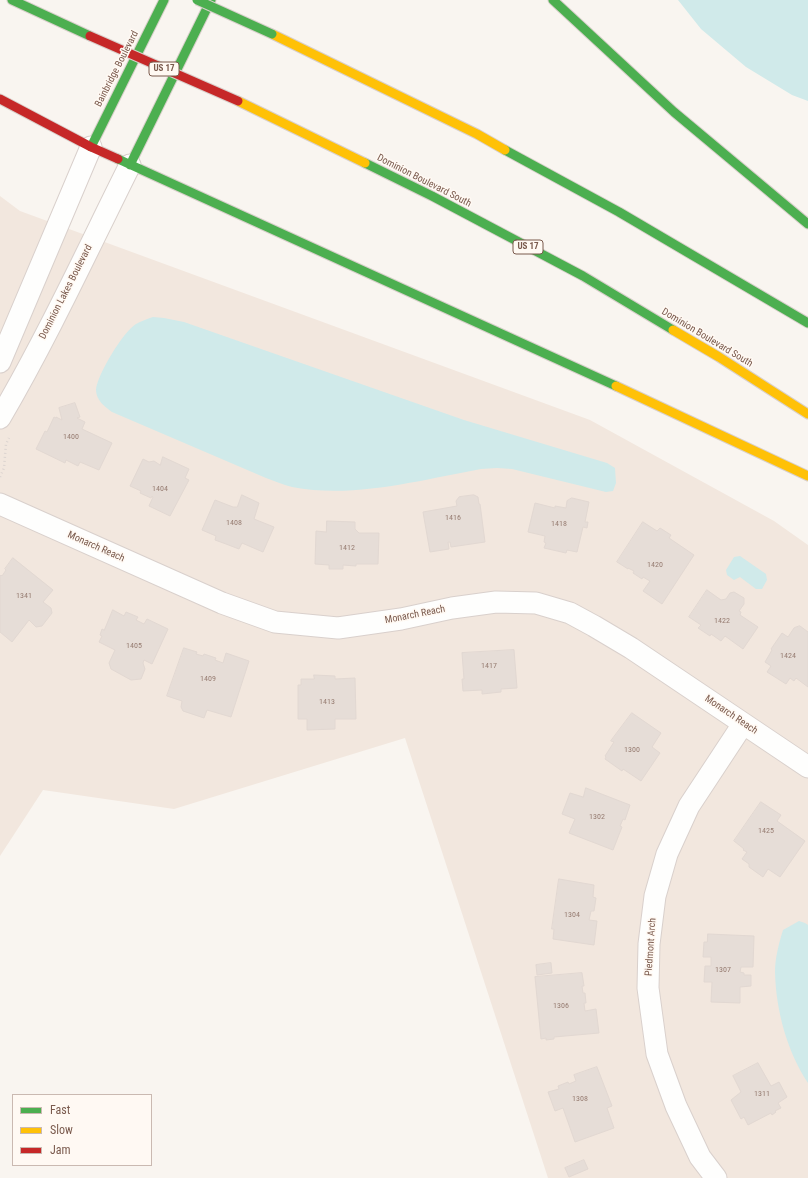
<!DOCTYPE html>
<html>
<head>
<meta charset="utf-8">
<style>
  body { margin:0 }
  #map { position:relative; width:808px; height:1178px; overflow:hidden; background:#f9f5f0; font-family:"Roboto Condensed",sans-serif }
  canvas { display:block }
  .legend { position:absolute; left:12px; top:1094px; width:140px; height:72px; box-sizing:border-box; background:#fff9f3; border:1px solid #cab9b1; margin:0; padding:5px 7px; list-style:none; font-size:12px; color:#7a5a4d }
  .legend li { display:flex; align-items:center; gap:8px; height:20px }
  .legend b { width:20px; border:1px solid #cab9b1 }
</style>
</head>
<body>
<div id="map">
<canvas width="808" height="1178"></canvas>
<ul class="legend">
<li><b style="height:5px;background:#4caf50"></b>Fast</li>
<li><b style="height:5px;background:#ffc107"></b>Slow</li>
<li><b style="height:5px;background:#c62828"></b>Jam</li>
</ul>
</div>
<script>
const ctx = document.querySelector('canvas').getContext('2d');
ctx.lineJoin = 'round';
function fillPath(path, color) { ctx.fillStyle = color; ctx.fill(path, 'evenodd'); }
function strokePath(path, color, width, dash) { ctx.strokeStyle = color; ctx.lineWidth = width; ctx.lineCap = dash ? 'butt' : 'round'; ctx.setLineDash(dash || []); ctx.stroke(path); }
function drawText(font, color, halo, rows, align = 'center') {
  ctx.font = font + ' "Roboto Condensed",sans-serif'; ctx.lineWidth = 3; ctx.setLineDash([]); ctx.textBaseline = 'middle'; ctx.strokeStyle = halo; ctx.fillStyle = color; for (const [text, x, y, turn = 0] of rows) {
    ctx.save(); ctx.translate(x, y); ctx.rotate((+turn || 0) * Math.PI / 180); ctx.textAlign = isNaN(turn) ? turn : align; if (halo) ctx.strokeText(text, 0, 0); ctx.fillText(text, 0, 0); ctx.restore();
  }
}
fillPath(new Path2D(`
  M0,196L20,211L590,420L774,521L808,545V1178H548L405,738L174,809L43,790L0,856Z`), '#f2e7de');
fillPath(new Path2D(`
  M678,0H808V101L792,95L746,67L701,29Z
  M153,317L164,318L184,322L464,420L607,463L615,468L616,483L613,491L606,492L512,469L497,468L481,469C420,480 354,499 292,487C284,485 275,481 266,478L112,412C105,407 96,400 96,390C97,375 123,332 136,324C141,321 147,319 153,317Z
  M740,556L766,574L767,580L762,589H756L740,577L734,580L727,575L726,570L734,557Z
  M799,921L805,923L808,925V1083C787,1051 776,1011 775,972C775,958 779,943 783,930Z`), '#d0eaea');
const building = new Path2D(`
  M75,403L80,417L77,418L85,422L82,429L112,443L99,470L80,462L78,466L66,460L65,463L36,449L45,431L47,432L54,417L56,418V417L62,420L59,408Z
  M163,457L189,469L185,478L189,480L170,516L149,506L153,497L152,496L151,498L140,493L141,491L130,486L143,459L149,462L154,461L160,465Z
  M242,495L259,503L254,519L274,527L263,552L242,543L239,549L226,544L215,540L216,536L202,530L215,500L233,507H237Z
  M474,495L478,497L479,504H480L485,542L451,547L450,542H448L449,549L430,552L423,512L457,506L456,501L459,497Z
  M572,498L589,502L585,522H588L587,528L583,527L577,552L567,550L566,553L544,548L546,543L544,542L545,536L528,532L535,503L555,508V506L566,508L567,501Z
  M327,521L355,522V529L359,533H379L378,564H356V566L343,565V569H329V565L315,564L316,531L326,532Z
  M643,522L657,531L660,528L671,535L669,538L694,555L662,604L643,591L650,581L643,577L642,579L633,573L634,571L628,568V569L617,562Z
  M13,558L53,590L43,602L51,608L52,613L42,626L36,627L29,620L12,642L0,632V576L1,575L2,576L6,570L5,569Z
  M707,590L721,600L726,599L730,593L734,592L744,598V604L739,611L741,612L740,615L758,627L743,649L725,636L721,641L711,634L710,636L698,628L701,625L689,617Z
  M113,610L124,616L126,612L138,617L136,620L144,624L147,619L168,629L152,664L144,660L143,663L145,669L141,679L131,680L111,669L109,663L115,650L99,642L102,636L100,635L102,629L104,630Z
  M800,626L808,632V687L796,678L794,681L790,678L786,684L767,672L771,666L765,662L772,650L771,649L782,633L788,637L794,628Z
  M184,648L197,652L196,654L203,656L204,654L216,658L215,660L223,663L226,653L249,661L231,717L207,710L204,718L183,711L181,707L182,701L167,696Z
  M514,650L517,688L501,689V692L482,694V690L463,691L462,679H464L462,653Z
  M314,675L335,676V679L355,678L356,719H335V729L307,730V719H298V685H301V679H314Z
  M632,713L661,733L652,747L660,753L641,781L623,769L622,771L605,759L606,757L605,756L614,742L611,741Z
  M586,788L630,805L625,820L623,819L620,826L622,827L613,850L569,833L575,819L562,814L570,793L583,797Z
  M761,802L781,815L777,821L805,841L780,877L768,869L763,877L749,867V864L742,859L747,852L743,850L744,849L734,841Z
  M559,879L594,885L593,897L596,898L594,911H591L589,920L597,921L594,945L553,939L554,929H552Z
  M708,934L754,936L753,967H741L740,972L744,973V975H751V986L740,987V1003L711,1002L712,982H704L705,966H711V957H703L704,942H707Z
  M551,963L552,973L537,975L536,965Z
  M582,973L584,986H582L583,993H585L586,1003H584L585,1011L596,1009L599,1033L554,1037V1039L546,1040V1038L541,1039L535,977Z
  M758,1063L771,1086L779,1082L787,1097L778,1103L781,1108L775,1111L776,1112L772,1115L771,1113L748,1125L744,1117L741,1119L731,1100L741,1092L733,1076Z
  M597,1067L612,1106L607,1108L614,1128L575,1142L563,1108L555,1111L548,1092L559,1089L558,1086L568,1082L569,1084L576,1081L574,1075Z
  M584,1160L588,1169L569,1177L565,1168Z`);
fillPath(building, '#e6ddd7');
strokePath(building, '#e2d8d2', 1);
const street = new Path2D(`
  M0,362L91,147
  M0,418C48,336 88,249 130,165
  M0,504L222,603L275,622L338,628L401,619L452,608L496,602L536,603L570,613L594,626L631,648L808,767
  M716,1178L700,1157L676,1106L657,1054L648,988L649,944L655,896L667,854L689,806L743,724`);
const fast = new Path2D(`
  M12,0L90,36
  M553,0L674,112L808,224
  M91,147L164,0
  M505,150L619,212L808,323
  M118,159L616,386
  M365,163L432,196L583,276L673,330
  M130,165L211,0`);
const slow = new Path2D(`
  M272,34L477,134L505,150
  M238,101L365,163
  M673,330L719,357L808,414
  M616,386L808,476`);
const jam = new Path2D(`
  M0,99L91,147L118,159`);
strokePath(street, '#d9d0cc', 23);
strokePath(fast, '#d9d0cb', 11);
strokePath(slow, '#d9d0cb', 11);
strokePath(jam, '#d9d0cb', 11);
strokePath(new Path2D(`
  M0,477L4,468L6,444L9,438`), '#dcd4d0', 2.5, [1, 3]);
strokePath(street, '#fefefd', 21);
strokePath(fast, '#4caf50', 9);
strokePath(slow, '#ffc107', 9);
strokePath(jam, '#c62828', 9);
const fastBridge = new Path2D(`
  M197,0L272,34`);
const jamBridge = new Path2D(`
  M90,36L238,101`);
strokePath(fastBridge, '#dad0cc', 11, []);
strokePath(jamBridge, '#dad0cc', 11, []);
strokePath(fastBridge, '#4caf50', 9);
strokePath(jamBridge, '#c62828', 9);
drawText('8px', '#977d72', null, [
  ["1400",71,437],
  ["1404",160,489],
  ["1416",453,518],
  ["1408",234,523],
  ["1418",559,524],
  ["1412",347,548],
  ["1420",655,565],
  ["1341",24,596],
  ["1422",722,621],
  ["1405",134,646],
  ["1424",788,656],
  ["1417",489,666],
  ["1409",208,679],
  ["1413",327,702],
  ["1300",632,750],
  ["1302",597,817],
  ["1425",766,831],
  ["1304",572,915],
  ["1307",723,970],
  ["1306",561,1006],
  ["1311",762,1094],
  ["1308",580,1099]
]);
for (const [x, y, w] of [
  [164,69,30],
  [528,247,30]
]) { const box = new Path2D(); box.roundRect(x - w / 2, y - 7, w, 14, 3); ctx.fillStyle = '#fff9f3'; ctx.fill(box); strokePath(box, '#7a5a4d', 1); }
drawText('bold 9px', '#7a5a4d', null, [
  ["US 17",164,69],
  ["US 17",528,247]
]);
drawText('10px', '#7a5a4d', '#fff9f3', [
  ["Bainbridge Boulevard",117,69,-63],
  ["Dominion Boulevard South",424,181,27],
  ["Dominion Lakes Boulevard",66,292,-63],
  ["Dominion Boulevard South",707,338,31],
  ["Monarch Reach",96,547,24],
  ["Monarch Reach",415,615,-11],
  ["Monarch Reach",731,715,34],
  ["Piedmont Arch",651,947,-86]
]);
</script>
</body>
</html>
